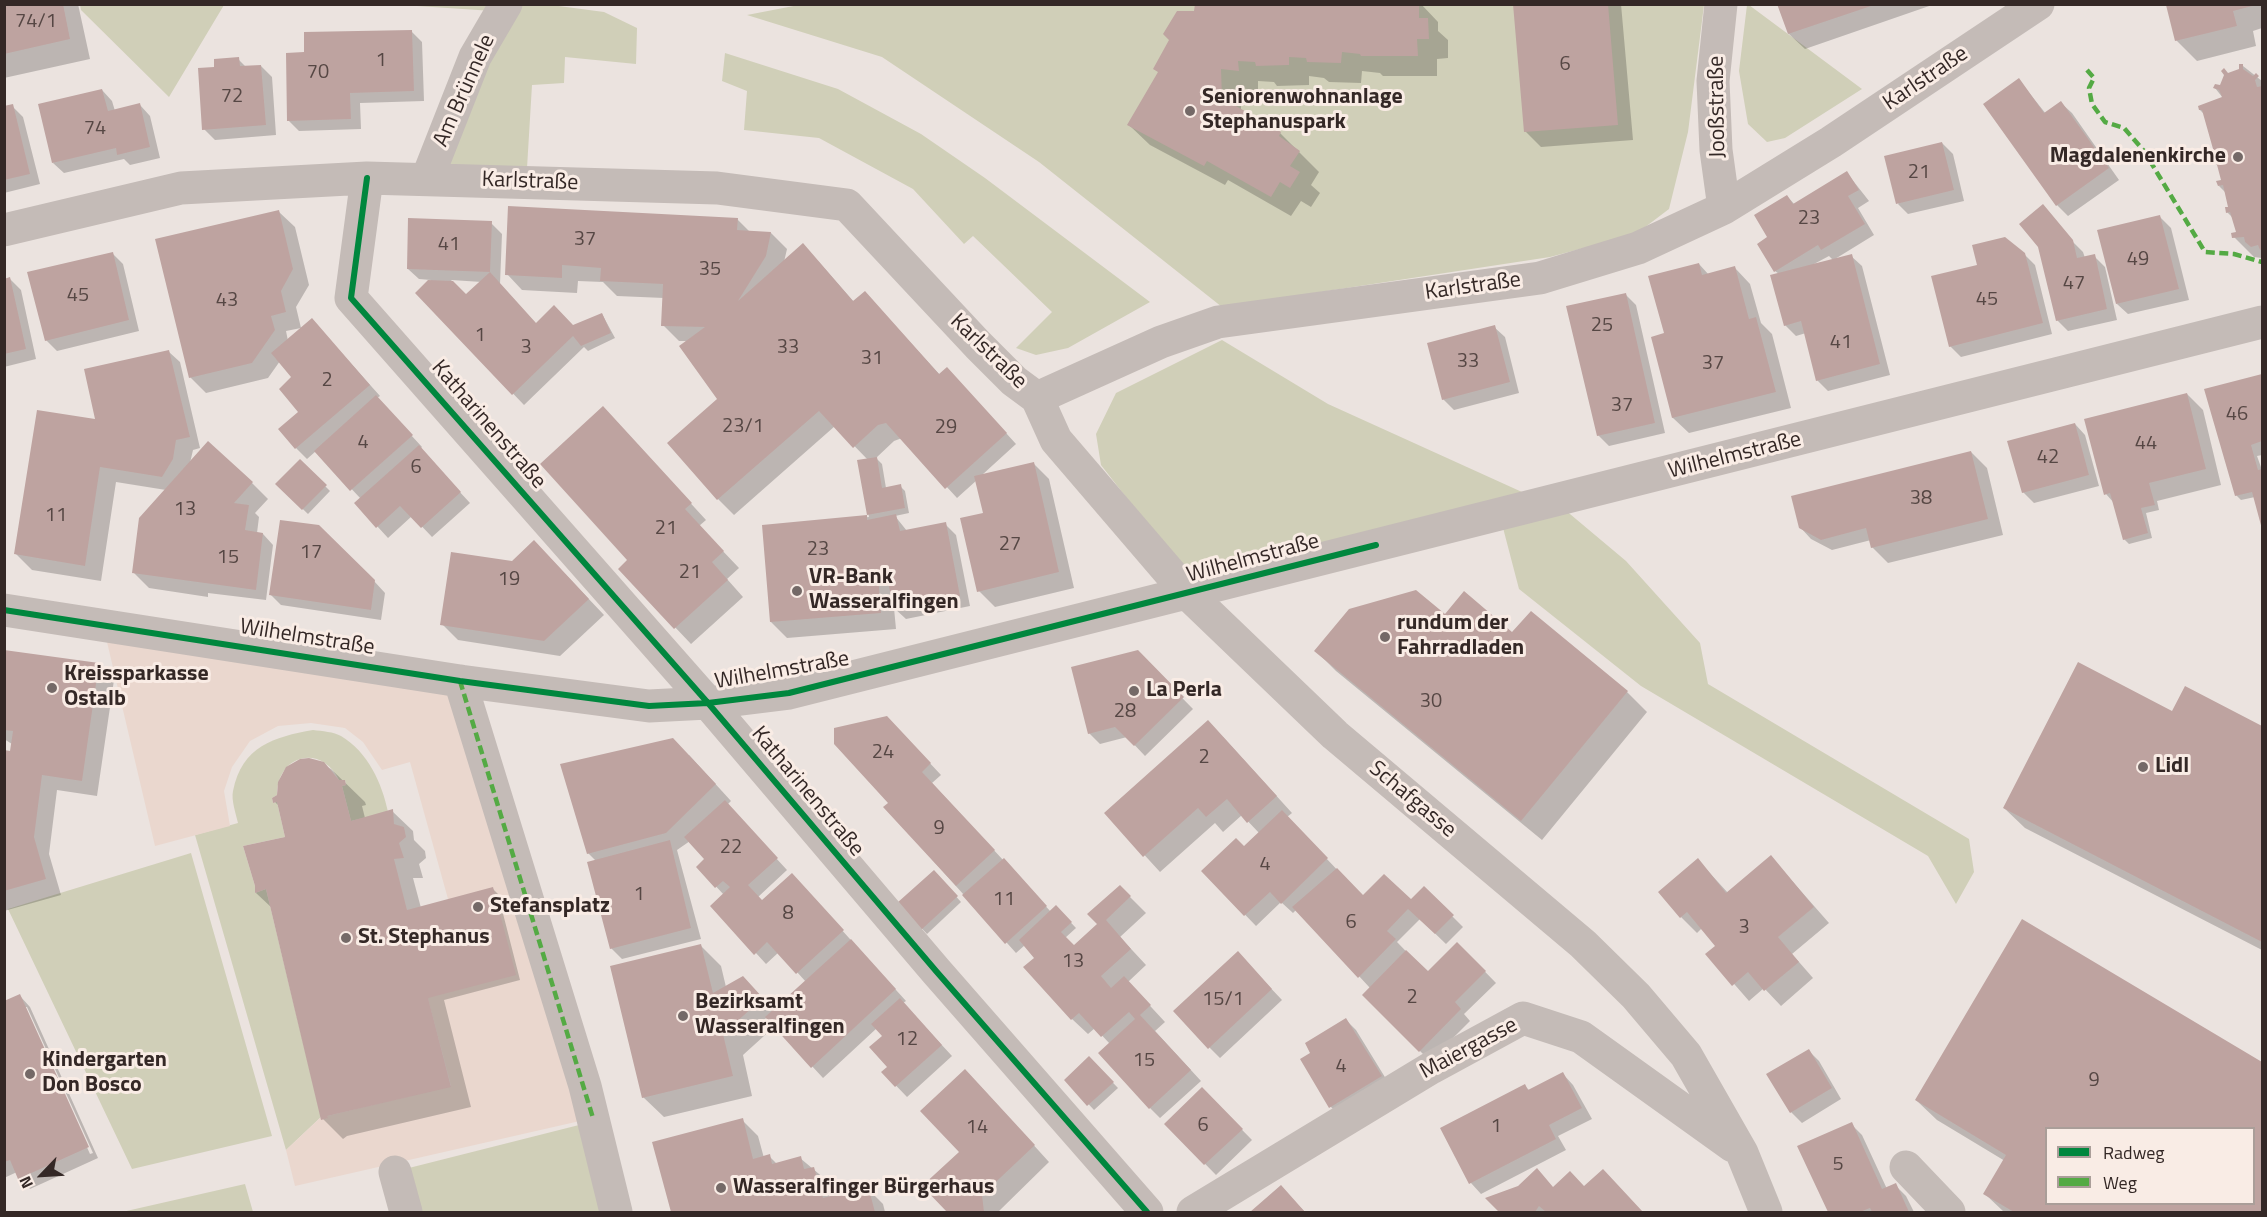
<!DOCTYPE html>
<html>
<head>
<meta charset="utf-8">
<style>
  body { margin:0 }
  #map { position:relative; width:2267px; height:1217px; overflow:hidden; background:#ebe3df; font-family:"Titillium Web",sans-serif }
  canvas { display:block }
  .frame { position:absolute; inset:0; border:6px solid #342826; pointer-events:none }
  .legend { position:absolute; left:2045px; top:1127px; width:210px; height:78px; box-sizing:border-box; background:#f9ece5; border:2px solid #aa9e99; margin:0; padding:8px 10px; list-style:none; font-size:18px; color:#342826 }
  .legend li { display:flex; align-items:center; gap:12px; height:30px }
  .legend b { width:30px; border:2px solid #aa9e99 }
  .north { position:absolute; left:12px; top:1145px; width:60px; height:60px; -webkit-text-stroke:4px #f9ece5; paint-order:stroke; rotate:245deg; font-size:16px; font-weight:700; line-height:24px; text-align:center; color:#342826 }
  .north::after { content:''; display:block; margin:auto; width:21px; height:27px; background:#342826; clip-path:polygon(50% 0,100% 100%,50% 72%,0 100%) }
</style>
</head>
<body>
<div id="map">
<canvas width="2267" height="1217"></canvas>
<div class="frame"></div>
<ul class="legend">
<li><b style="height:8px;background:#00873e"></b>Radweg</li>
<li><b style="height:8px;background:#54aa44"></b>Weg</li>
</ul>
<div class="north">N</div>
</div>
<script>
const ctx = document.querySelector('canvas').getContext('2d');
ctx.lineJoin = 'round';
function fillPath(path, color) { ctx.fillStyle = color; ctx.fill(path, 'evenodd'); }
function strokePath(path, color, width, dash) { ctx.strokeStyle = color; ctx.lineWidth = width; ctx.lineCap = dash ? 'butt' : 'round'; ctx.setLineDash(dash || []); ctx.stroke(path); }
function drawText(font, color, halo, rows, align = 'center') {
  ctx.font = font + ' "Titillium Web",sans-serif'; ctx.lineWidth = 6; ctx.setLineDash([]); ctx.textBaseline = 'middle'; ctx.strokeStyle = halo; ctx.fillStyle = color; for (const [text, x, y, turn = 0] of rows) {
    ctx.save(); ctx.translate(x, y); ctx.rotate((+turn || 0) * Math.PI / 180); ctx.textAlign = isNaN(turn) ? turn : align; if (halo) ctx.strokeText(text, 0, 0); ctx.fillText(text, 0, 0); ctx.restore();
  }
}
fillPath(new Path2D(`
  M804,4L1704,5L1688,132L1669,209L1636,234L1550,257L1222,307L1039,162L882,57L747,15Z
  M80,5V4L224,5L169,97L81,10Z
  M402,5H497L493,11Z
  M520,5H551L604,12L637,28L636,64L565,57L564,83L532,85L527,168L442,166L487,62Z
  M1747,5H1749L1862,89L1785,138L1767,142L1748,124L1739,71Z
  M725,53L838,89L921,134L985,178L1150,302L1068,348L1036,355L1016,348L1052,312L973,236L964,244L913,189L819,138L744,130L747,91L722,81Z
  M1222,340L1328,404L1533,497L1193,583L1101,465L1096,434L1116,393Z
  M1564,509L1626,561L1700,643L1708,684L1969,839L1974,872L1956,904L1928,856L1641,686L1519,589L1502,524Z
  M313,730C322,731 334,732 341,736C368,752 382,783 388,812L351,821L342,786L346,785L345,780H339C321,743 277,755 277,795L272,798L273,803L277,802L285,837L243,846L255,886V893L266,889L321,1117L286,1150L195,835L238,823C236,814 231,800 233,791C242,746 274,737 313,730Z
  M191,853L272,1136L132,1169L8,909Z
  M583,1124L605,1212H413L401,1170Z
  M245,1184L253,1212H121H122Z`), '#d0cfb8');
fillPath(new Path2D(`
  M103,625L468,682L593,1118L295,1186L286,1150L321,1117L322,1119L327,1118V1116L451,1086L423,980L448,899L410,762L382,770L363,742L345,728L311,723L278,726L250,741L232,767L224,791L230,826L155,846Z`), '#ead7ce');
fillPath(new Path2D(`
  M4,4H78L90,59L4,78Z
  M1274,4H1421L1438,22V31L1448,40V58L1437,59V76H1383L1380,73L1362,71L1361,83L1329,82L1324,78L1309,76V85L1277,86L1274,82L1258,81V91L1241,88V111L1280,133L1319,172L1311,185L1320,193L1311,207L1301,201L1291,216L1228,180L1225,185L1150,145L1129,125Z
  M1515,4H1621L1633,140L1541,147L1525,131Z
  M1779,4H1935L1805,49L1789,34Z
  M2168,4H2262V28L2253,31L2256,46L2197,61L2176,40Z
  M411,31L422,42L424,101L360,103L361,129L299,131L288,120L306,54Z
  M238,59L246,67L261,66L272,77L276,135L215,140L204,129L216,69Z
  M2243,66L2262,81V258L2254,257L2234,237L2238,233L2234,219L2227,212L2230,208L2226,193L2219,186L2223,181L2219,167L2213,161L2217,157L2204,114L2200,110L2223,98L2215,88L2221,87L2228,74L2241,70Z
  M2019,80L2046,114L2061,103L2072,113L2119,180L2068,216L2057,205L1985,104Z
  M102,90L112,101L115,111L140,105L150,116L160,158L130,165L124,159L64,173L53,163Z
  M12,106L23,117L40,184L4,193V108Z
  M1942,143L1953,154L1964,201L1908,214L1898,204Z
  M1847,173L1869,201L1858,208L1874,235L1835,259L1851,256L1862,266L1890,375L1828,391L1817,380L1806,333L1796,336L1785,325L1779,274L1775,271L1769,238L1787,196L1795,205ZM1829,256L1833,260L1814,264Z
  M279,212L295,227L309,285L296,307L301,328L286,331L288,341L312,320L380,396L377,398L422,447L420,449L470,503L432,537L412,516L388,538L356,503L361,499L316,451L307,459L296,448L280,429L300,412L293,378L280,361L268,378L206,393L190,377Z
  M2160,217L2171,228L2189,300L2128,314L2117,304Z
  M737,219L750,232L771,233L787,249L784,262L818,261L854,302L865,293L940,375L957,379L1016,444L982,475L1033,463L1049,479L1074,588L995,607L979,591L985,514L977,480L957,498L902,438L894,441L876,458L882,464L886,488L900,486L905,491L909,513L895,516L907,531L945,524L956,535L970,606L906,619L894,608L896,629L787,638L771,622L763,526L869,517L859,462L868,460L835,426L734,515L718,499L719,399L688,341H679L663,325L664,298L617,296L603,282L578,281L577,293L522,290L507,274Z
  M491,223L502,234L500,284L537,325L573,327L602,314L615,338L588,351L584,347L524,405L417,293L431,280L419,279L408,269ZM451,280L482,282L466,296Z
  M2072,241L2083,252L2085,258L2094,256L2105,267L2117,320L2068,331L2057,320Z
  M112,253L123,264L139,331L57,351L46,340Z
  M2024,254L2035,265L2052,334L1961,357L1950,346L1979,266Z
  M1699,264L1709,275L1735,268L1750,284L1761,323L1772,334L1791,408L1689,433L1673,418L1665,334Z
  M10,279L21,290L36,359L4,367V280Z
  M1626,295L1636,305L1665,433L1609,446L1598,435Z
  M1494,327L1505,337L1519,393L1454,410L1443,399Z
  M169,352L180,362L200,448L193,450L190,463L252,483L268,499L255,513L259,517L257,533L263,534L273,545L266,600L208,593V597L149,588L133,572L166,490L116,482L101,581L32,570L16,554L99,421Z
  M2262,375V455L2257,456L2262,470V526L2255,497L2241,500L2236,495L2206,390Z
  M2187,394L2203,410L2221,485L2157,501L2159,510L2146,513L2152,538L2129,544L2124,539L2114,503L2106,494Z
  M618,424L706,520L699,526L739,568L727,579L743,597L691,644L620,569L629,560Z
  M2075,424L2085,435L2099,486L2034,503L2023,492Z
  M1971,452L1987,468L2003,535L1888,563L1872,547L1871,540L1832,550L1811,539L1800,527Z
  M300,461L330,491L308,514L277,484Z
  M550,558L604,615L560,656L458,640L442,624L512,563Z
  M374,581L385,593L381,620L281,605L270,594Z
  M1445,616L1513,634L1627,692L1647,712L1542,840L1336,671L1316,651Z
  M4,651L98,664L114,680L97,796L57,790L49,854L61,895L4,911V752L11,753L12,744L4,739Z
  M1137,652L1193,709L1145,756L1127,737L1100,744L1089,733Z
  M2185,688L2262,727V950L2025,828L2004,808L2173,713Z
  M898,729L941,775L932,783L1051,912L1056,907L1076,928L1065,938L1074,947L1099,924L1120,887L1146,913L1120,937L1146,965L1128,982L1165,1022L1155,1031L1201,1081L1160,1118L1150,1108L1110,1044L1095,1028L1088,1034L1072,1019L1036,957L1025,945L1016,953L885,807L890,803Z
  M1223,737L1292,813L1287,817L1363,897L1411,901L1424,888L1463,927L1446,944L1420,919L1397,942L1428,974L1458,944L1496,983L1464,1014L1470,1021L1430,1061L1364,995L1370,988L1297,909L1293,913L1281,902L1256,926L1203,871L1244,848L1260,834L1242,815L1223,832L1215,823L1160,872L1106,813Z
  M689,755L731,801L727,805L787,870L758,897L762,902L802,886L906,1001L903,1003L952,1056L907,1097L883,1072L889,1067L884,1036L877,1028L823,1078L775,1026L743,1055L752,1096L664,1117L643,1097L701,946L721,966L726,987L742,978L774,1011L806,982L779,952L766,964L713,906L724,895L698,867L706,859L690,841L677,850L701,939L622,959L611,948L596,861L588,853Z
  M314,760L331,769L365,802L366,805L362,806L365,818L392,811L413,831L414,840L425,851L426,858L419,864L423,878H413L421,908L493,889L498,894L520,980L444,1000L471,1107L347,1136L343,1139L323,1119L272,908L256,893L257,886L287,838L280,807L275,802Z
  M1771,857L1829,923L1792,954L1813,978L1781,1006L1764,988L1749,1001L1708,954L1717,947L1702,928L1697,933L1681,917L1698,860L1728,893Z
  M934,872L961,902L927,934L899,904Z
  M2023,921L2262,1064V1212H2004L1985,1194L2005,1161L1937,1120L1916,1100ZM2046,1128H2254V1204H2046Z
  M1248,964L1282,1000L1220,1058L1209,1047Z
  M20,996L30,1007L98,1158L30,1189L17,1172L4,1178V998L6,1002ZM24,1007H27L93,1153L90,1154Z
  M1346,1020L1356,1030L1391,1087L1341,1117L1331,1107L1312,1053Z
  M1808,1050L1819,1061L1841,1099L1802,1123L1791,1112Z
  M1089,1058L1118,1088L1094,1110L1066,1080Z
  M1563,1074L1573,1085L1592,1119L1558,1136L1566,1150L1481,1194L1471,1183L1442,1129L1525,1086L1530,1091Z
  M981,1087L1049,1162L998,1212H949L924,1186L961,1152Z
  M1202,1089L1252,1140L1216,1175L1166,1124Z
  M742,1120L758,1136L764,1158L769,1156L777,1164L800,1158L825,1179L830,1198L867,1188L883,1204L885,1212H672L654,1143Z
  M1851,1124L1862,1135L1887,1189L1895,1185L1906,1196L1914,1212H1829L1799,1147Z
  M1614,1182L1642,1212H1501L1488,1199L1554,1188H1584Z
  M1281,1187L1305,1212H1253Z`), '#0003');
fillPath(new Path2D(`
  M4,4H63L70,39L4,54Z
  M1195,4H1419V18H1428L1429,39H1417L1418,56H1361L1360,54L1342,52L1341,63L1307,62L1306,58L1289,57V65L1256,66L1255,62L1238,61L1239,71L1221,69L1222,98L1281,132L1279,136L1300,151L1290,166L1300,172L1290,188L1280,182L1271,197L1207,161L1204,166L1127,125L1158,72L1153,69L1169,40L1163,34L1177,11H1194Z
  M1513,4H1608L1618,125L1524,132Z
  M1777,4H1874V5L1788,34Z
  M2166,5H2256L2233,11L2237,26L2175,41Z
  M412,30L414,91L350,93L351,119L287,121L286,53L304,52V32Z
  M239,57L240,66L261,65L266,125L202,130L198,68L214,67V59Z
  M2239,64H2243V69L2253,76L2256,73L2259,76L2255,80L2257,87L2262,86V249L2260,250L2258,245L2251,247L2245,242L2244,237L2232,238L2231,233L2236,232L2230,212L2226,213L2225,207H2228L2223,185L2218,186L2216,181L2221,180L2216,161L2212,162L2210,157L2215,156L2202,110H2199L2198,106L2222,97L2219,90L2213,88L2215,84L2220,85L2224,75L2221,71L2224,68L2228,73L2239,69Z
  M2019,78L2044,113L2061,101L2109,168L2056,206L1983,104Z
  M102,89L108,111L140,103L150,147L117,155L116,148L52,163L38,104Z
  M13,104L30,174L4,180V106Z
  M1942,142L1954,190L1896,204L1884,156Z
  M1847,171L1859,190L1848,196L1865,224L1821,250L1818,245L1774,272L1757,244L1767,237L1754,215L1787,195L1793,204Z
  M2043,204L2073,240L2077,258L2095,254L2107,309L2056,321L2038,247L2019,224Z
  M508,206L738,218L737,230L771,232L766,256L738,301L803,243L853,301L865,291L939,374L947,367L1007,433L945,489L886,423L878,425L853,448L819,411L717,500L667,443L717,399L679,346L705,327L661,326L663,284L600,281L601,268L562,265V278L505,275Z
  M279,210L293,269L281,291L286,312L271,316L275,330L252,363L189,378L155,239Z
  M2160,215L2179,289L2116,304L2097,230Z
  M408,218L492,221L490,272L407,269Z
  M2005,237L2025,253L2043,323L1949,347L1931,276L1977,265L1972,245Z
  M113,252L129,320L45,341L27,272Z
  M1852,254L1880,364L1816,381L1801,321L1784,326L1770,275Z
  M1699,263L1702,275L1735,266L1749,319L1756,317L1776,392L1672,418L1651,337L1664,333L1648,276Z
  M490,272L536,323L554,305L573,325L602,313L611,333L581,346L573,336L512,395L415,293L428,280L453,281L466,294Z
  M10,277L26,349L4,354V279Z
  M1626,293L1655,423L1597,436L1566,306Z
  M312,318L370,385L295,449L278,429L298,412L279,389L291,377L271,353Z
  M1495,325L1510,382L1442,400L1427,343Z
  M169,350L190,437L176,440L173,459L162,477L100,467L85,566L14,554L37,410L95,419L84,369Z
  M2262,374V441L2251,445L2258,470L2262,469V529L2252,492L2235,496L2204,389Z
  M2187,393L2206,469L2149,483L2155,505L2141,508L2148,533L2123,540L2110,493L2104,495L2084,419Z
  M376,395L413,435L350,491L314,451Z
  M603,406L692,503L685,509L724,551L712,562L728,580L674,629L618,569L627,560L540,464Z
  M2075,423L2089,475L2022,493L2007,441Z
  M208,441L253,482L234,503L249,505L245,530L263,533L256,590L132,573L139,518Z
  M419,445L461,492L421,528L400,506L376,528L354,503Z
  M1971,451L1988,519L1871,548L1866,528L1821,540L1799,528L1791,496Z
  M877,457L882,488L901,484L905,508L867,515L857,460Z
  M300,459L327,485L302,510L275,484Z
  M1034,462L1059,572L977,592L960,518L983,513L974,476Z
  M896,514L900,531L946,522L960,596L894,609L886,574L878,575L881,613L770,622L762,525L867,515V520Z
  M280,520L319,525L375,580L371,610L269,595Z
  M534,540L589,599L544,641L440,625L451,552L512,561Z
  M1416,590L1445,614L1464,591L1512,632L1531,611L1628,691L1521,821L1314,651L1349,609Z
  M4,650L99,663L82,781L42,775L34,837L46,879L4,891V750L10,751L13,731L4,730Z
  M1138,650L1184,697L1134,746L1115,727L1088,734L1071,667Z
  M2078,662L2172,711L2185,686L2262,726V942L2003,808Z
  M887,716L931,763L922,772L995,850L956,886L883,807L888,803L834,744V728Z
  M1208,720L1277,796L1247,823L1227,799L1206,817L1198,808L1143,857L1104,813Z
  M673,738L716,784L666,833L587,854L560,764Z
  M309,758L324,762L339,780H345L346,785L342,786L351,821L393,809L394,824L404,827L406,837L399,843L404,858L394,859L407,910L493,887L516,975L428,998L451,1087L327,1116L328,1118L321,1120L266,889L255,893V886L243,846L285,837L277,802L273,803L272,798L277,795L278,782L286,767L300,759Z
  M725,800L778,858L748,885L762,900L792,873L844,930L796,974L767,942L754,955L710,906L730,887L723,881L715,888L696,867L704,859L684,837Z
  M1282,810L1328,858L1281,904L1270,892L1244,916L1201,871L1236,838L1244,846Z
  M670,840L691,928L610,949L587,862Z
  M1771,855L1814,907L1778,937L1799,962L1764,991L1748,972L1732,986L1705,954L1715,946L1687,912L1680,918L1658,892L1698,858L1726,893Z
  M1004,858L1047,906L1005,944L962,895Z
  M1337,868L1363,895L1384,874L1411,899L1424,886L1454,915L1435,934L1408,909L1387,931L1396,939L1358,978L1292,907Z
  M934,870L958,896L921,930L897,903Z
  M1120,885L1131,896L1106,920L1131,949L1101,976L1111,988L1124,976L1151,1005L1140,1015L1191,1070L1149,1109L1098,1053L1135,1019L1129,1012L1101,1037L1079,1013L1071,1020L1023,967L1034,958L1019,940L1056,905L1072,922L1061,932L1074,945L1097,924L1087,914Z
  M2022,919L2262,1062V1212H2014L1983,1194L2006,1155L1915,1100ZM2046,1128H2253L2254,1204H2046Z
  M851,939L896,989L811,1068L765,1017Z
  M1457,942L1486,971L1455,1002L1461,1009L1419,1052L1362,995L1406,950L1428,971Z
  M701,944L713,993L743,976L763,998L723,1034L733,1076L642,1098L610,966Z
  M1238,951L1272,989L1208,1049L1173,1011Z
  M20,994L89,1147L18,1179L10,1160L4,1162V1001Z
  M900,998L942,1045L895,1087L881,1072L887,1067L869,1047L882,1036L871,1024Z
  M1346,1018L1382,1076L1329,1108L1300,1059L1310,1053L1305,1043Z
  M1809,1049L1832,1088L1790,1113L1766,1074Z
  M1089,1056L1114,1082L1087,1106L1064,1080Z
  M965,1069L1035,1145L982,1195L984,1212H947L922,1186L959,1152L920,1111Z
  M1563,1072L1582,1108L1549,1125L1556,1139L1469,1184L1440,1128L1525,1084L1528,1090Z
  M1202,1087L1243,1129L1204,1165L1164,1124Z
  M743,1118L753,1159L770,1154L772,1164L801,1156L804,1169L814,1167L823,1198L868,1186L875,1212H671L652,1142Z
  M1852,1122L1882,1189L1896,1183L1909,1212H1872L1870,1208L1860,1212H1828L1797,1146Z
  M1537,1168L1553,1187L1570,1171L1584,1186L1603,1169L1643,1212H1546L1539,1206L1535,1212H1499L1485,1198L1518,1186Z
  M1281,1185L1305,1212H1250Z`), '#bea3a0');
strokePath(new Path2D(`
  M1721,4L1713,81L1716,150L1724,208
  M367,178L351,298L708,703L936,971L1147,1212
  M427,179L475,57L506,4
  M4,230L181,188L367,178L717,188L847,205L978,345L1014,381L1037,398
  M1037,398L1056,440L1188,594L1335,735L1583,944L1636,996L1686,1055L1742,1153L1766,1212
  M1037,398L1161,342L1218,322L1540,278L1638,248L1724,208L1831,142L2038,4
  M4,610L460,681L649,706L708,703L789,693L2262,322
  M460,681L585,1086L616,1212
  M1906,1167L1949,1212
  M395,1172L406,1212
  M1193,1212L1431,1068L1523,1018L1581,1037L1733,1146`), '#c4bbb7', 33);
strokePath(new Path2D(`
  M2087,70L2094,78L2089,88L2092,104L2105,122L2124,128L2144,151L2205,252L2234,254L2262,262
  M460,681L593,1118`), '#54aa44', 4.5, [9, 4.5]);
strokePath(new Path2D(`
  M367,178L351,298L708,703L936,971L1147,1212
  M4,610L460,681L649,706L708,703L789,693L1376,545`), '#00873e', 6);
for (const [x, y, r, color] of [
  [1190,111,6,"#746967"],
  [2238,157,6,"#746967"],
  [797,591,6,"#746967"],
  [1385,637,6,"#746967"],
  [52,688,6,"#746967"],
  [1134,691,6,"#746967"],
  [2143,767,6,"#746967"],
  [478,907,6,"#746967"],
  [346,938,6,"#746967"],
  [683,1016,6,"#746967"],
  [30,1074,6,"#746967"],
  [721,1188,6,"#746967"]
]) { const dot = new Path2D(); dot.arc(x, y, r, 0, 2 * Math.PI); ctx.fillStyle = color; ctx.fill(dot); strokePath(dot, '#f9ece5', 2); }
drawText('20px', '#564744', null, [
  ["74/1",36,22],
  ["1",381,61],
  ["6",1565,65],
  ["70",318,73],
  ["72",232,97],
  ["74",95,129],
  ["21",1919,173],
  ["23",1809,219],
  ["37",585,240],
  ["41",449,245],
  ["49",2138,260],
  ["35",710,270],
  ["47",2074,284],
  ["45",78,296],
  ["45",1987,300],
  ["43",227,301],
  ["25",1602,326],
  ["1",480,336],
  ["41",1841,343],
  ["3",526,348],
  ["33",788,348],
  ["31",872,359],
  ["33",1468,362],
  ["37",1713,364],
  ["2",327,381],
  ["37",1622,406],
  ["46",2237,415],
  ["23/1",743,427],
  ["29",946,428],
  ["4",363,443],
  ["44",2146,444],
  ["42",2048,458],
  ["6",416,468],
  ["38",1921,499],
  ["13",185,510],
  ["11",56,516],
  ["21",666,529],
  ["27",1010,545],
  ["23",818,550],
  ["17",311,553],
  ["15",228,558],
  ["21",690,573],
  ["19",509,580],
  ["30",1431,702],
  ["28",1125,712],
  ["24",883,753],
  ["2",1204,758],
  ["9",939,829],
  ["22",731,848],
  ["4",1265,865],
  ["1",639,895],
  ["11",1004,900],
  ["8",788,914],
  ["6",1351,923],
  ["3",1744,928],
  ["13",1073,962],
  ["2",1412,998],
  ["15/1",1223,1000],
  ["12",907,1040],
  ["15",1144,1061],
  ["4",1341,1067],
  ["9",2094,1081],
  ["6",1203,1126],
  ["1",1496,1127],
  ["14",977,1128],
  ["5",1838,1165]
]);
drawText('22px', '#342826', '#f9ece5', [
  ["Karlstraße",1926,79,-34],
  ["Am Brünnele",465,91,-66],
  ["Jooßstraße",1718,107,-91],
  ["Karlstraße",530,182,2],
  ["Karlstraße",1473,287,-8],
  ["Karlstraße",988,352,44],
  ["Katharinenstraße",488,425,49],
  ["Wilhelmstraße",1735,456,-14],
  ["Wilhelmstraße",1253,559,-15],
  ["Wilhelmstraße",307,638,9],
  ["Wilhelmstraße",782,671,-10],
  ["Katharinenstraße",807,792,50],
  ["Schafgasse",1412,800,40],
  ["Maiergasse",1469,1049,-28]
]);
drawText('bold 22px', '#342826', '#f9ece5', [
  ["Seniorenwohnanlage",1202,98],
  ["Stephanuspark",1202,123],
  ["Magdalenenkirche",2226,157,"right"],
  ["VR-Bank",809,578],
  ["Wasseralfingen",809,603],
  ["rundum der",1397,624],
  ["Fahrradladen",1397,649],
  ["Kreissparkasse",64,675],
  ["Ostalb",64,700],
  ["La Perla",1146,691],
  ["Lidl",2155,767],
  ["Stefansplatz",490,907],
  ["St. Stephanus",358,938],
  ["Bezirksamt",695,1003],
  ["Wasseralfingen",695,1028],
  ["Kindergarten",42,1061],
  ["Don Bosco",42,1086],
  ["Wasseralfinger Bürgerhaus",733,1188]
], 'left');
</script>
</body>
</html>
